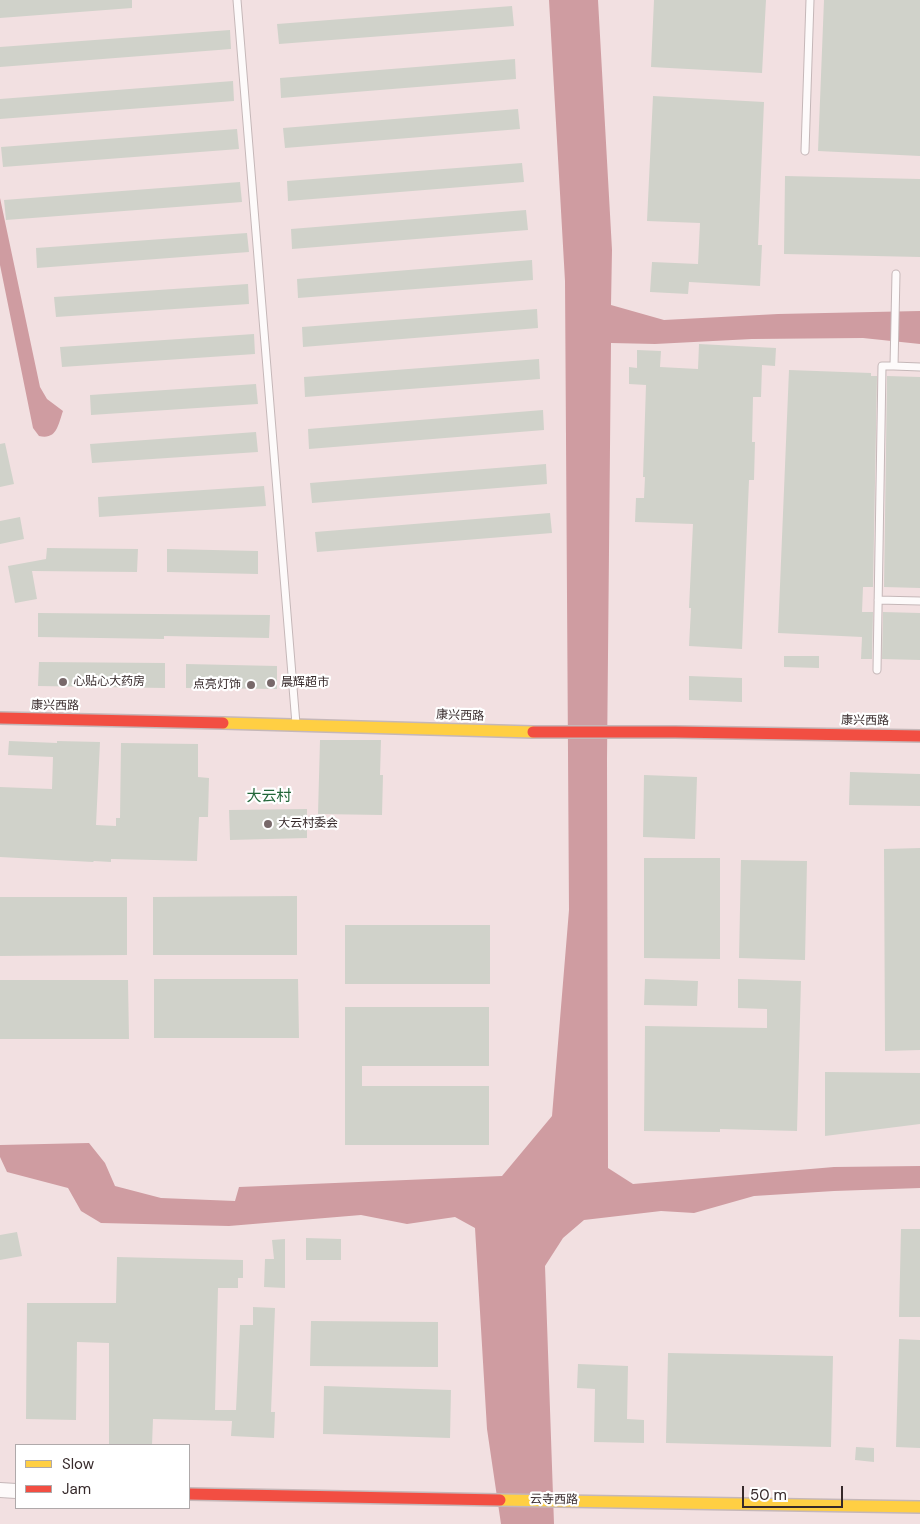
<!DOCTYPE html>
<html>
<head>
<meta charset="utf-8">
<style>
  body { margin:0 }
  #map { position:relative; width:920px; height:1524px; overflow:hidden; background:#f2e0e1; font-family:"DM Sans",sans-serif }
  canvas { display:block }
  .legend { position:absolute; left:15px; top:1444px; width:175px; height:65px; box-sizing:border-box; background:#fff; border:1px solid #afa9aa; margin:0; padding:6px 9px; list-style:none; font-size:15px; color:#36292a }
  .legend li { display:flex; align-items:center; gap:10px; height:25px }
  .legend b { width:25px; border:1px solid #afa9aa }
  .scale { position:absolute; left:742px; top:1486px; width:101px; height:22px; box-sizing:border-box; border:2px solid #36292a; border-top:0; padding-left:6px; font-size:15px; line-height:18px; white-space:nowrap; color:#36292a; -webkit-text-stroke:4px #fff; paint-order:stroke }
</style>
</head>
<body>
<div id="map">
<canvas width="920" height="1524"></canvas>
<ul class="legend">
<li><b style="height:6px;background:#ffcf43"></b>Slow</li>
<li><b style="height:6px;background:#f24e42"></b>Jam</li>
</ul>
<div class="scale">50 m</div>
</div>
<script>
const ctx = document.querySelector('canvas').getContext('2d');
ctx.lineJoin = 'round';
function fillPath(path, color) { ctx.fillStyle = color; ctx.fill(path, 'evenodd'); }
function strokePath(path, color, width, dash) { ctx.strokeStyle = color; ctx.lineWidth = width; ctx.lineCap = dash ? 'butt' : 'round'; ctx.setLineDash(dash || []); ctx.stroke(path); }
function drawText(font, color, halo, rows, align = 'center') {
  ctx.font = font + ' "DM Sans","Noto Sans SC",sans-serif'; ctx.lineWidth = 4.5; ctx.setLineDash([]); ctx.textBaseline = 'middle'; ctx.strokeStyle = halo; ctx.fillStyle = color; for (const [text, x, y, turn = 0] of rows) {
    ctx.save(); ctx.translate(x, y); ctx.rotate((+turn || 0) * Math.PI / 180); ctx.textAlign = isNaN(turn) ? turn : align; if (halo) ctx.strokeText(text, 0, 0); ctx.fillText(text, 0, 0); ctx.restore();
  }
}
fillPath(new Path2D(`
  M549,0H598L612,250L611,305L664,320L778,314L920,311V344L863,338L752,339L655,344L611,343L607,759L608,1168L633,1184L834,1167L920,1166V1188L834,1191L754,1196L694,1213L661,1211L584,1220L563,1238L545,1266L554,1524H501L487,1429L475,1228L455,1217L407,1224L361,1215L229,1226L101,1223L81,1211L68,1188L7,1172L0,1157V1145L89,1143L105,1163L115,1186L161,1198L235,1201L239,1187L502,1176L552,1116L569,910L565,281Z
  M0,198L40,387L47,399L63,411C58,425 57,440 39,436L33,428L0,265Z`), '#cf9ca1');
fillPath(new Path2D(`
  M0,0H132V8L0,18Z
  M654,0H766L762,73L651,67Z
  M824,0H920V156L818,151Z
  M512,6L514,26L279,44L277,24Z
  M230,30L231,49L0,67V47Z
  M515,59L516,79L281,98L280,78Z
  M233,81L234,101L0,119V99Z
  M653,96L764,102L758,245H762L760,286L689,282L688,294L650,292L652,262L698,264L700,223L647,221Z
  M518,109L520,129L285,148L283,128Z
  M237,129L239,149L3,167L1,147Z
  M522,163L524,182L288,201L287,181Z
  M785,176L920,179V257L784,254Z
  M240,182L242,202L6,220L4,200Z
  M526,210L528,230L292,249L291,229Z
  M247,233L249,252L37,268L36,248Z
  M532,260L533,280L298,298L297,279Z
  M248,284L249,304L56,317L54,297Z
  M537,309L538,328L303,347L302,327Z
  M254,334L255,354L62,367L60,347Z
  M699,344L776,348L775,366L762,365L761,397H753L752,442H755L754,480H749L742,649L689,646L691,608H689L693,524L635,522L636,498H644L645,477H643L646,385L629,384V367L637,368V350L661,351L660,367L698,369Z
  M539,359L540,379L305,397L304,377Z
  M789,370L871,373V376H877L873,587H863L862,612H873L872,659H861L862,637L778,633Z
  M887,376L920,377V588L884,587Z
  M256,384L258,404L91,415L90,395Z
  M543,410L544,430L309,449L308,429Z
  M256,432L258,452L92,463L90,444Z
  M5,443L14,484L0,487V444Z
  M546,464L547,484L312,503L310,483Z
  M264,486L266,506L99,517L98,497Z
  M550,513L552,533L317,552L315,532Z
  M20,517L24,539L0,544V521Z
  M47,548L138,549L137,572L32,571L37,599L15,603L8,566L46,559Z
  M167,549L258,551V574L167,572Z
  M883,612L920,613V660L882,659Z
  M38,613L270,615L269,638L164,636V639L38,637Z
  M784,656H819V668L784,667Z
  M39,662L165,663V688L38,686Z
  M186,664L277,666V689L186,688Z
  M689,676L742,678V702L689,700Z
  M320,740H381L380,775H383L382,815L318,814Z
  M9,741L57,743V741L100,742L96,825L116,826V818H120L121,743L198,744V777L209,778L208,817H199L197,861L111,859V862L94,861L93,862L0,857V787L52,789L53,757L8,755Z
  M850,772L920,774V806L849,805Z
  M644,775L697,777L695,839L643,837Z
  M307,809V838L230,840L229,810Z
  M920,848V1050L885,1051L884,849Z
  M644,858H720V959L644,958Z
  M741,860L807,861L805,960L739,958Z
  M297,896V955H153V897Z
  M0,897H127V955L0,956Z
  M345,925H490V984H345Z
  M154,979H298L299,1038H154Z
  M645,979L698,981L697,1006L644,1005Z
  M738,979L801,981L797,1131L720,1129V1132L644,1131L645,1026L767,1028V1009L738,1008Z
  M0,980H128L129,1039H0Z
  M345,1007H489V1066H362V1086H489V1145H345Z
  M825,1072L920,1073V1124L825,1136Z
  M901,1229H920V1317H899Z
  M17,1232L22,1256L0,1260V1235Z
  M306,1238L341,1239V1260H306Z
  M285,1239V1288L264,1287L265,1259H274L272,1240Z
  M117,1257L243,1260V1278H238V1288H218L215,1410H236L240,1325H253V1307L275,1308L271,1412H275L274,1438L231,1436L232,1421L153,1419L152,1445H109V1343L77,1342L76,1420L26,1419L27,1303H116Z
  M311,1321L438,1322V1367L310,1366Z
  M899,1339L920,1340V1448L896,1447Z
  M668,1353L833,1356L831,1447L666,1443Z
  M578,1364L628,1366L627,1419L644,1420V1443L594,1442L595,1389L577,1388Z
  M324,1386L451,1390L450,1438L323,1434Z
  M856,1447L874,1448V1462L855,1460Z`), '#d0d2ca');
const lane = new Path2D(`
  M237,0L296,724
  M805,151L810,0
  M896,274L894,366L920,367
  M878,600L920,601
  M877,670L882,366H894`);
const street = new Path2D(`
  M0,1490L16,1491`);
const slow = new Path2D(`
  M223,723L533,732
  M500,1500L920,1507`);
const jam = new Path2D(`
  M0,718L223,723
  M533,732H675L920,736
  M189,1494L500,1500`);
strokePath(lane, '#c5b7b8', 9);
strokePath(street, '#c5b7b8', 16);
strokePath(slow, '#c5b7b8', 14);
strokePath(jam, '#c5b7b8', 14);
strokePath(lane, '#fdfafa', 7);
strokePath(street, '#fdfafa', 14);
strokePath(slow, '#ffcf43', 11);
strokePath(jam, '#f24e42', 11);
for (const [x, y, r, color] of [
  [63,682,5,"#78696a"],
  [271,683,5,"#78696a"],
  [251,685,5,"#78696a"],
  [268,824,5,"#78696a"]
]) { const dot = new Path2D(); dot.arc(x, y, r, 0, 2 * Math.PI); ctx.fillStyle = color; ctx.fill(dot); strokePath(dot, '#fff', 2); }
drawText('12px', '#36292a', '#fff', [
  ["心贴心大药房",73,682],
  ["晨辉超市",281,683],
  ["点亮灯饰",241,685,"right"],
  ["大云村委会",278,824]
], 'left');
drawText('12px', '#36292a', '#fff', [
  ["康兴西路",55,706,1],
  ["康兴西路",460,716,2],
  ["康兴西路",865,721,1],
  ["云寺西路",554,1500,1]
]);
drawText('15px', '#23673a', '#fff', [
  ["大云村",269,797]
]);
</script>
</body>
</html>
